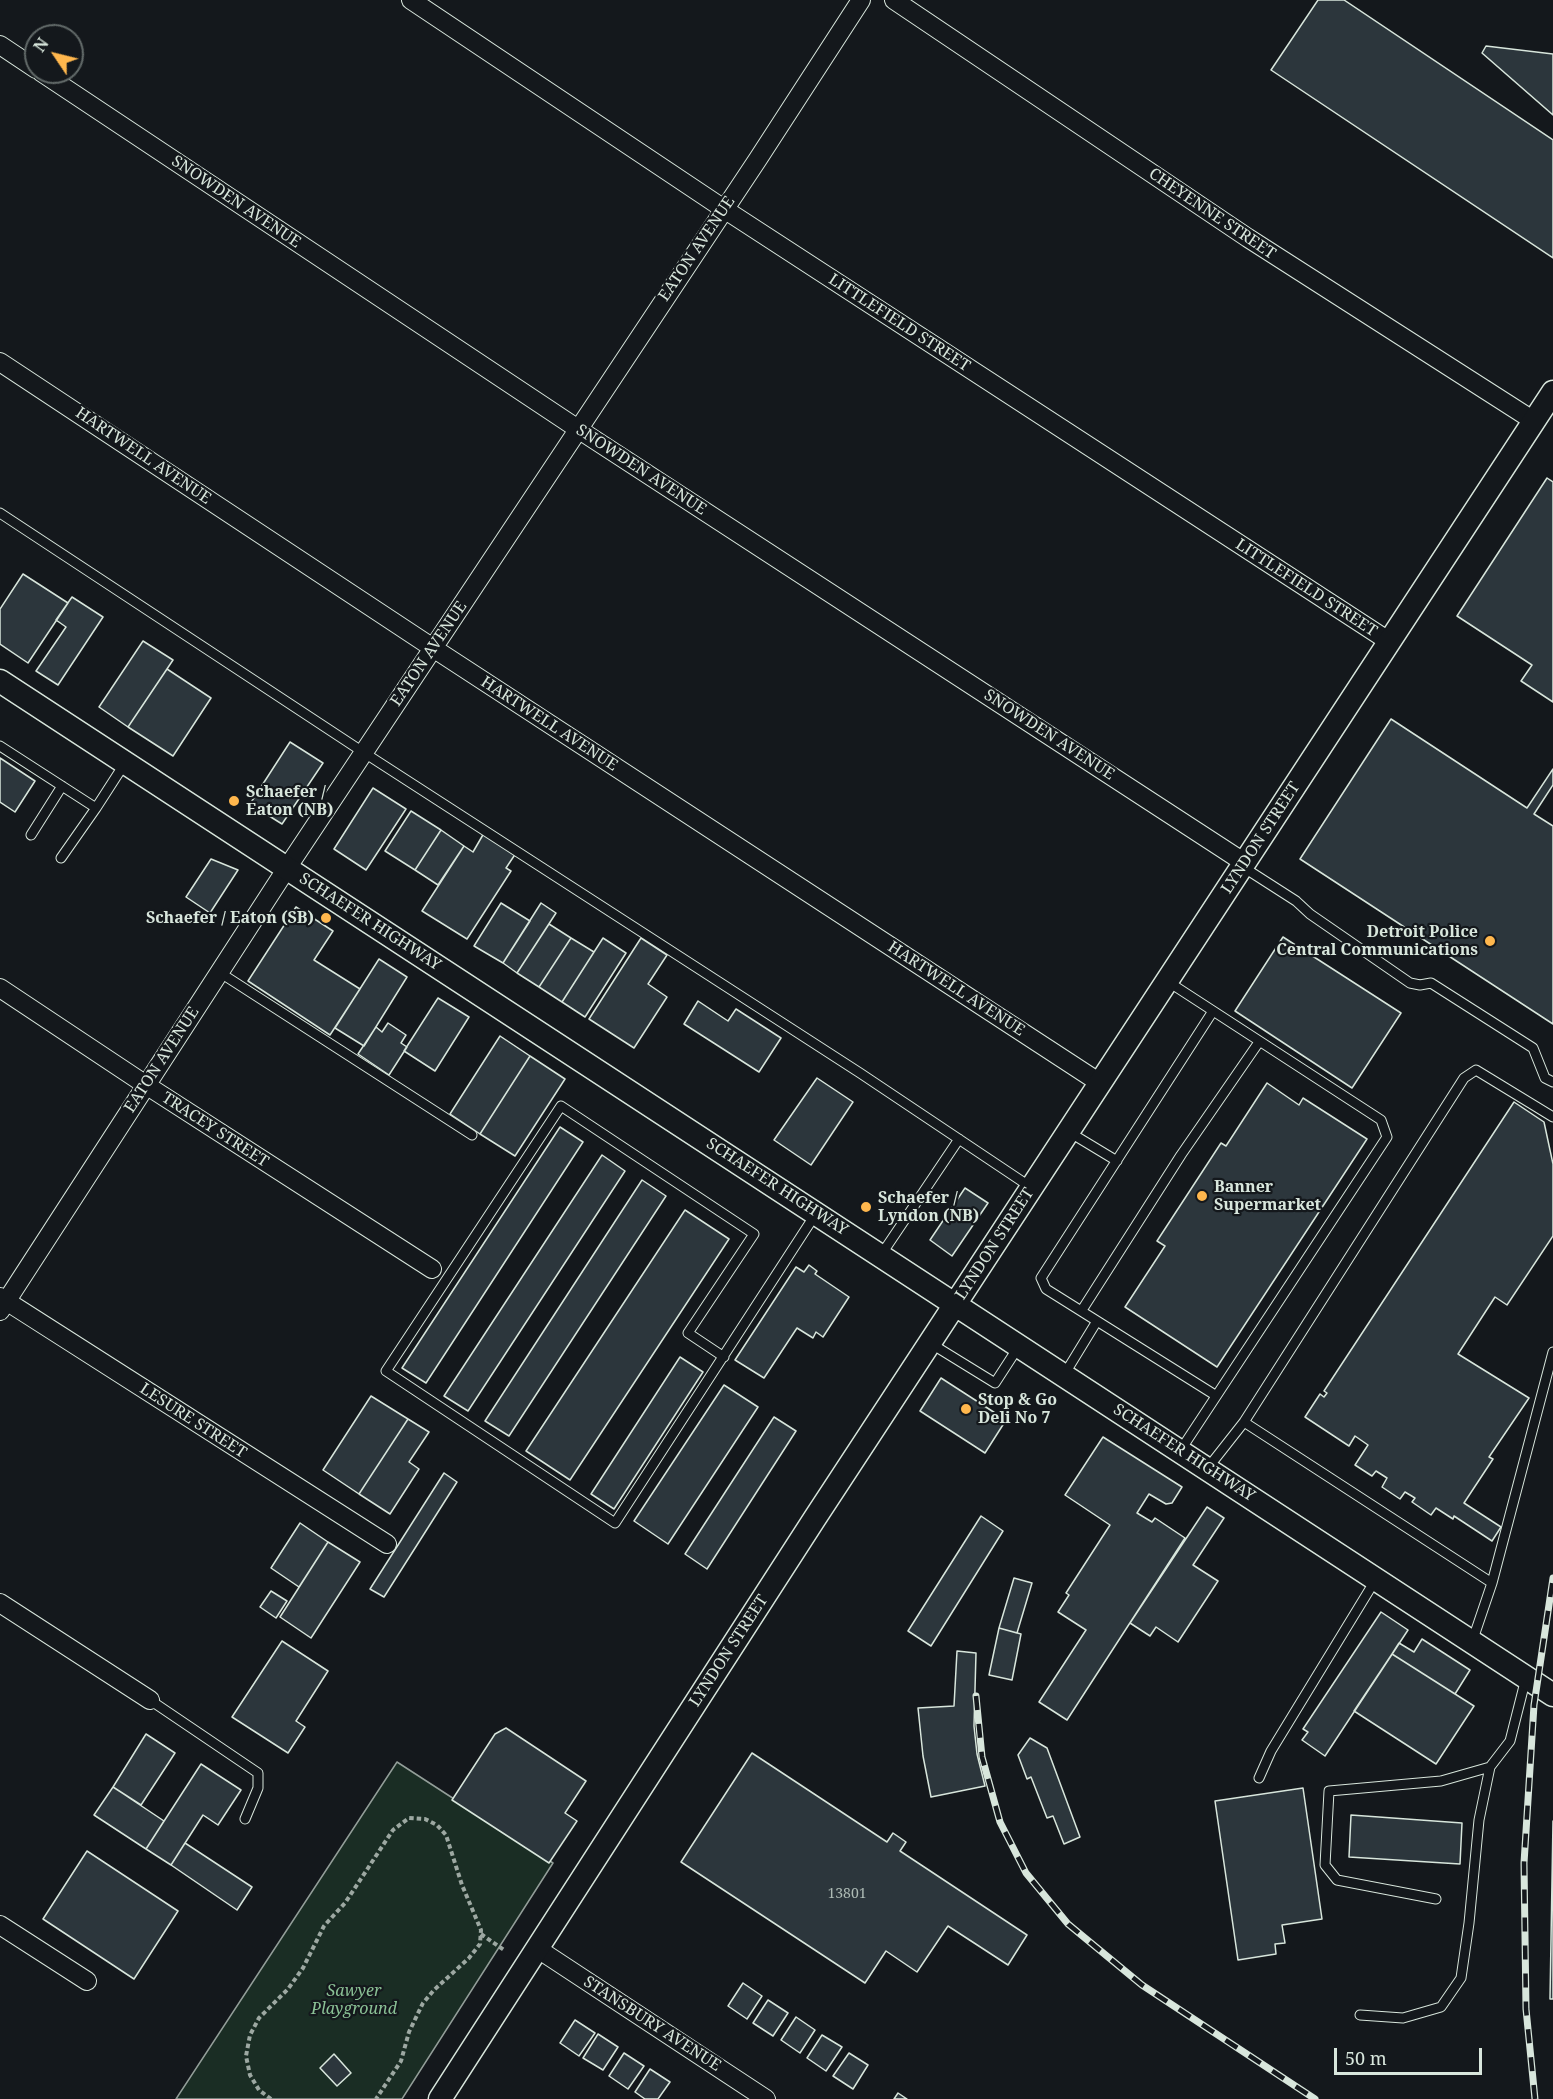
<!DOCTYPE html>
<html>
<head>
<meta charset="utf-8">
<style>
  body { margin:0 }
  #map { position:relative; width:1553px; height:2099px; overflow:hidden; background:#14181c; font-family:"Noto Serif",serif }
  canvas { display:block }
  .north { position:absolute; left:24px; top:24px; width:60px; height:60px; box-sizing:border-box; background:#14181c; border:2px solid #626a69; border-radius:50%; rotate:305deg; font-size:16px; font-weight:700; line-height:24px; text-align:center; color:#d8e6dc }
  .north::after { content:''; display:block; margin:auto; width:21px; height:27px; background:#ffb74d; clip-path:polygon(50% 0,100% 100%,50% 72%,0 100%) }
  .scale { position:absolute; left:1334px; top:2048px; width:148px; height:27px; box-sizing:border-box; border:3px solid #d8e6dc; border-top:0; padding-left:8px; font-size:18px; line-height:21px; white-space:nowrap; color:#d8e6dc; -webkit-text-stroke:4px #14181c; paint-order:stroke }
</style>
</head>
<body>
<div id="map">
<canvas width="1553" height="2099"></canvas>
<div class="north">N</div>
<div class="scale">50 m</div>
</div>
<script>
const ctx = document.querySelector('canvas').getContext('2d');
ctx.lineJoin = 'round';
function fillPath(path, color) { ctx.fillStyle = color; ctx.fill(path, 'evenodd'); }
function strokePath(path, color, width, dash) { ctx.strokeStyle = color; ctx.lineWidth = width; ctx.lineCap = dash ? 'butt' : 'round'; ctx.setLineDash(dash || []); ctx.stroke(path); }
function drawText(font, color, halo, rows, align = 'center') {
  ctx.font = font + ' "Noto Serif",serif'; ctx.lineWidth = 4.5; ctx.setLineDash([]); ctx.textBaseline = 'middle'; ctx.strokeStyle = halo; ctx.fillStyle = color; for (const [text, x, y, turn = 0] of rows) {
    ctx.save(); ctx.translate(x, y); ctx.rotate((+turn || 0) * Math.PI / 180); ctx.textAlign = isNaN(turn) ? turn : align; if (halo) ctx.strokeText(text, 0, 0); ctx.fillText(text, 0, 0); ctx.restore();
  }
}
const green = new Path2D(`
  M397,1762L553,1863L402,2099H176Z`);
fillPath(green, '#1a2d24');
strokePath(green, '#939e99', 1.5);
const building = new Path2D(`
  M1318,0H1344L1553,140V258L1271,70Z
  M1486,46L1553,54V115L1482,53Z
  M1547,478L1553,482V702L1521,681L1532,665L1457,616Z
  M23,574L68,603L28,663L0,644V609Z
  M72,597L103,617L58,685L36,671L66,627L56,620Z
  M143,641L173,660L128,727L99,707Z
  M167,669L211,698L173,756L128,727Z
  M1391,719L1527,808L1553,769V785L1534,814L1553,826V1024L1300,859Z
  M290,742L323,763L282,824L250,804Z
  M0,758L35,781L15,812L0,802Z
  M373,788L406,809L366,870L334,849Z
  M411,811L441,830L415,870L385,851Z
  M441,830L464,846L438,885L415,870Z
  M484,833L516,853L506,868L511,871L467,939L422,911L464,846L473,852Z
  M211,859L238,870L210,913L186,897Z
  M501,903L530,921L503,963L474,946Z
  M541,903L556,913L517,973L503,963Z
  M296,907L333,931L314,960L360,989L330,1035L248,981Z
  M549,924L571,938L539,987L517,973Z
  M1283,937L1401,1013L1352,1088L1235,1011Z
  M571,938L594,952L562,1002L539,987Z
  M603,938L626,953L585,1017L562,1002Z
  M641,938L667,955L648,984L667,997L634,1048L589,1019Z
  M379,959L407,977L364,1046L335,1028Z
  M438,998L469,1017L435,1071L404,1051Z
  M698,1001L728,1021L736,1009L781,1038L759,1072L684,1024Z
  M388,1023L406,1035L401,1043L407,1047L389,1075L358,1054L376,1027L382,1032Z
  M500,1036L530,1056L480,1134L450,1114Z
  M530,1056L565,1079L515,1156L480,1134Z
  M817,1078L853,1102L811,1165L774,1140Z
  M1267,1083L1299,1105L1303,1098L1367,1139L1217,1367L1125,1307L1165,1246L1157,1241L1221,1143L1226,1146Z
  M1514,1102L1544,1122L1553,1164V1236L1507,1305L1495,1297L1458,1354L1529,1398L1489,1457L1493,1459L1464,1503L1501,1527L1492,1541L1454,1516L1453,1519L1436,1508L1431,1515L1412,1502L1415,1498L1405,1492L1400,1499L1382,1487L1387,1478L1376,1471L1372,1476L1355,1465L1368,1445L1355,1436L1349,1446L1305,1417L1320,1394L1324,1397L1327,1393L1324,1391Z
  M560,1127L583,1142L426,1383L402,1368Z
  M602,1155L625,1171L468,1411L444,1396Z
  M642,1180L666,1196L509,1436L485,1421Z
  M965,1188L988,1203L952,1256L930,1240Z
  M685,1210L729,1239L570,1480L526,1451Z
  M809,1265L817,1271L815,1274L849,1297L823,1337L816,1332L813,1338L797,1328L764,1378L735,1360L796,1267L804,1272Z
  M680,1357L703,1372L614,1509L591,1494Z
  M941,1378L1006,1420L985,1453L920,1411Z
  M724,1385L758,1407L668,1544L634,1521Z
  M371,1396L408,1419L359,1494L323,1470Z
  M774,1417L796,1431L707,1569L685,1554Z
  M408,1419L429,1432L409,1462L419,1469L390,1514L359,1494Z
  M1103,1437L1182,1487L1172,1503L1166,1504L1149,1494L1137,1513L1152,1522L1155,1518L1185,1538L1067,1720L1039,1702L1086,1630L1058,1612L1069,1595L1066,1593L1110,1525L1065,1495Z
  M444,1473L457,1482L384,1597L370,1589Z
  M1207,1507L1224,1518L1193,1565L1218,1581L1178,1642L1156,1627L1150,1636L1130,1623Z
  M981,1516L1003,1531L931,1646L908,1631Z
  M300,1523L328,1542L299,1587L271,1568Z
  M328,1542L360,1562L311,1638L280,1617Z
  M1014,1578L1032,1583L1017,1633L999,1628Z
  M271,1591L287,1601L276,1618L260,1607Z
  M1381,1612L1408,1630L1325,1756L1302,1740L1308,1732L1303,1729Z
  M999,1628L1021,1634L1012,1680L989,1675Z
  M1422,1639L1470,1670L1455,1694L1392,1654L1399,1643L1414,1652Z
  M282,1641L328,1671L296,1721L305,1727L288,1753L232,1717Z
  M957,1651L976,1653L974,1726L977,1754L985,1786L931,1797L923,1756L918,1708L954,1706Z
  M1392,1654L1474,1706L1436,1764L1354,1711Z
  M506,1728L586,1781L565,1813L577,1821L549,1863L452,1800L495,1734Z
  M146,1734L175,1753L141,1805L113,1787Z
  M1030,1738L1047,1748L1080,1837L1064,1844L1053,1816L1047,1818L1031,1777L1027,1779L1018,1755Z
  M752,1753L887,1842L893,1833L906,1842L900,1851L1027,1935L1008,1965L948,1926L917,1972L886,1951L865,1983L681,1862Z
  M201,1764L241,1790L218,1825L203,1815L171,1865L146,1849Z
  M113,1787L164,1821L146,1849L94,1815Z
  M1303,1788L1322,1919L1282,1925L1285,1943L1275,1944L1276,1954L1238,1960L1215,1801Z
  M1351,1815L1462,1823L1460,1864L1349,1857Z
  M1553,1821V1999H1550Z
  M185,1843L252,1887L237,1910L171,1865Z
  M87,1851L178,1911L134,1979L43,1919Z
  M743,1983L762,1996L747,2019L728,2006Z
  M768,2000L788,2013L773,2036L753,2023Z
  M796,2017L815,2030L800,2053L781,2040Z
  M575,2020L595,2033L579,2056L560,2043Z
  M598,2034L618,2047L603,2070L583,2058Z
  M822,2035L842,2047L826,2071L807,2058Z
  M624,2053L644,2066L628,2089L609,2076Z
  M849,2053L868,2065L853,2089L833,2076Z
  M334,2054L351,2073L337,2086L320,2068Z
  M650,2069L670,2082L658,2099H645L635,2092Z
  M898,2093L907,2099H894Z`);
fillPath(building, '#2c363c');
strokePath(building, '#d8e6dc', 1.5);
const service = new Path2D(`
  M0,513L363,752L860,1073L1032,1188
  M0,746L96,808L125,763
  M31,835L62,786
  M61,858L96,808
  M1243,867L1296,901L1310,914L1410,983L1420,985L1431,983L1533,1048L1545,1078L1553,1082
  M219,972L472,1135
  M1167,981L1381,1120L1387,1137L1180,1451
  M1213,1011L1041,1278L1046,1289L1215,1395
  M1069,1132L1117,1161
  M881,1255L959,1139
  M1082,1310L1181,1155L1259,1042
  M930,1343L995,1383L1019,1346
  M724,1357L688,1333L754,1234L561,1106L386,1371L615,1523L815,1215
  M1064,1375L1097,1321
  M1244,1422L1492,1583
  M1207,1469L1244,1422L1464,1078L1476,1070L1553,1117
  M1472,1642L1492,1583L1553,1352
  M150,1700L258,1773V1788L245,1819
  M1259,1778L1271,1751L1376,1579
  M1436,1899L1337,1880L1325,1865L1329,1791L1441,1781L1490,1767L1510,1741L1526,1678
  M1360,2015L1403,2018L1441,2007L1461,1978L1469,1923L1479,1820L1490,1767`);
const minor = new Path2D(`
  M411,0L724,209L1390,642
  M894,0L1248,238L1534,421
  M0,45L36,69
  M41,72L578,429L1245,863
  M0,362L433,648L1100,1083
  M0,988L146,1085L432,1269
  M0,1297L387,1544
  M0,1311L287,868L758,159L861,0
  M0,1603L150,1700
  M0,1925L87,1981
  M538,1949L766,2099`);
const tertiary = new Path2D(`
  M0,681L1553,1695
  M440,2099L815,1518L1553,392`);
strokePath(service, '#d8e6dc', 11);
strokePath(minor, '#d8e6dc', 20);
strokePath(tertiary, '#d8e6dc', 25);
strokePath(new Path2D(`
  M481,1934L504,1950
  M271,2099L259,2090L250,2075L246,2056L250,2035L259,2018L288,1989L303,1968L324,1926L345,1903L393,1830L409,1818L425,1819L437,1825L446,1835L462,1885L481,1930L480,1944L469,1958L434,1990L423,2003L409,2032L401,2061L376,2099`), '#9da8a2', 4, [4.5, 3]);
strokePath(service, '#14181c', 9);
strokePath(minor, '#14181c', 18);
strokePath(tertiary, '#14181c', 22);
const rail = new Path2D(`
  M976,1696L982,1757L1000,1822L1026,1873L1068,1924L1142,1985L1315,2099
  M1535,2099L1526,2009L1524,1863L1534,1705L1553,1578`);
strokePath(rail, '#d8e6dc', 7);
strokePath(rail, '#14181c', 4.5, [14]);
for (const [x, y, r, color] of [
  [234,801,6,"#ffb74d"],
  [326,918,6,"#ffb74d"],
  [1490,941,6,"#ffb74d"],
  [1202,1196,6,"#ffb74d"],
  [866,1207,6,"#ffb74d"],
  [966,1409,6,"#ffb74d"]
]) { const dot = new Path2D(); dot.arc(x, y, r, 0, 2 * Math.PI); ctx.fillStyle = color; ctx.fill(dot); strokePath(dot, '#14181c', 2); }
drawText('14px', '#adbab4', null, [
  ["13801",847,1894]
]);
drawText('16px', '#d8e6dc', '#14181c', [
  ["SNOWDEN AVENUE",236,202,34],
  ["CHEYENNE STREET",1212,214,34],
  ["EATON AVENUE",697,249,-56],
  ["LITTLEFIELD STREET",899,323,33],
  ["HARTWELL AVENUE",143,456,34],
  ["SNOWDEN AVENUE",641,470,33],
  ["LITTLEFIELD STREET",1306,588,33],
  ["EATON AVENUE",429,654,-56],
  ["HARTWELL AVENUE",549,724,33],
  ["SNOWDEN AVENUE",1049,735,33],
  ["LYNDON STREET",1261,838,-57],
  ["SCHAEFER HIGHWAY",370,922,33],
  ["HARTWELL AVENUE",956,989,33],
  ["EATON AVENUE",162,1060,-57],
  ["TRACEY STREET",215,1130,33],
  ["SCHAEFER HIGHWAY",777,1187,33],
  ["LYNDON STREET",995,1244,-57],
  ["LESURE STREET",193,1421,33],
  ["SCHAEFER HIGHWAY",1184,1453,33],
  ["LYNDON STREET",729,1651,-57],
  ["STANSBURY AVENUE",652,2024,33]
]);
drawText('bold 16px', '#d8e6dc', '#14181c', [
  ["Schaefer /",246,792],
  ["Eaton (NB)",246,810],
  ["Schaefer / Eaton (SB)",314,918,"right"],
  ["Detroit Police",1478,932,"right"],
  ["Central Communications",1478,950,"right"],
  ["Banner",1214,1187],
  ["Supermarket",1214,1205],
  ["Schaefer /",878,1198],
  ["Lyndon (NB)",878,1216],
  ["Stop & Go",978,1400],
  ["Deli No 7",978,1418]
], 'left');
drawText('italic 16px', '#8ac095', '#14181c', [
  ["Sawyer",354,1991],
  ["Playground",354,2009]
]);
</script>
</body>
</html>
